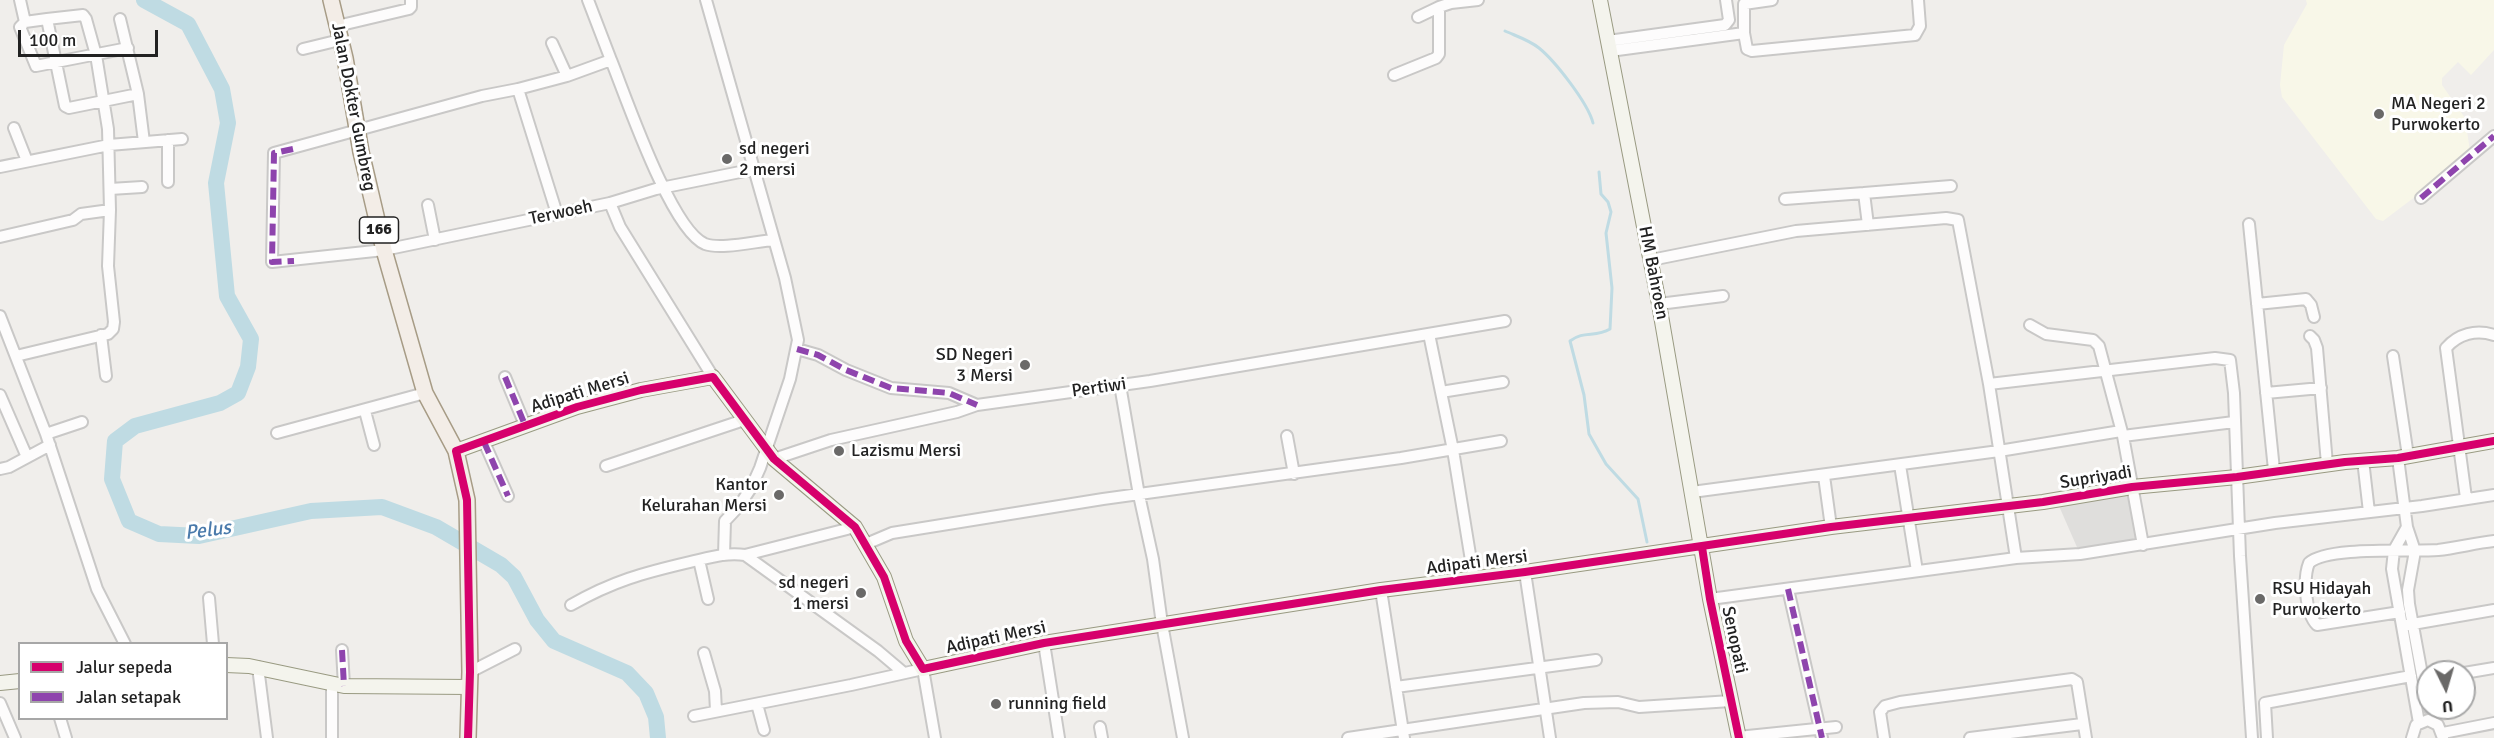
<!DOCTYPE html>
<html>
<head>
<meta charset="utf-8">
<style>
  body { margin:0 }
  #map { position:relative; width:2494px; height:738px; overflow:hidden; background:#f0eeeb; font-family:Signika,sans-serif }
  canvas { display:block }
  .legend { position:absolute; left:18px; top:642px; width:210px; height:78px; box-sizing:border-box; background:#fff; border:2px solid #a7a7a7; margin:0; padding:8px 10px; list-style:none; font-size:18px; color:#222 }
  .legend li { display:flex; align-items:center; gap:12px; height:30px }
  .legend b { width:30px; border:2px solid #a7a7a7 }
  .north { position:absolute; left:2416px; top:660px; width:60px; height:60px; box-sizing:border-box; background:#fff; border:2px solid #a7a7a7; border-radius:50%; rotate:175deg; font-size:16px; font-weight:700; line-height:24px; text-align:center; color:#222 }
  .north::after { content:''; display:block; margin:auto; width:21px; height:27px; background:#6a6968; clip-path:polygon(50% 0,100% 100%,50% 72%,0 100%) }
  .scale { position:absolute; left:18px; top:30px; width:140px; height:27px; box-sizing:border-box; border:3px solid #222; border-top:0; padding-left:8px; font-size:18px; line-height:21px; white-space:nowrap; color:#222; -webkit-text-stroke:4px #fff; paint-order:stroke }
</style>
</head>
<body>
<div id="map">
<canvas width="2494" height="738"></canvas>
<ul class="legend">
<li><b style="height:8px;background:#d6006c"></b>Jalur sepeda</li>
<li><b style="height:8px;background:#8e44ad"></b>Jalan setapak</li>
</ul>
<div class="north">U</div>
<div class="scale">100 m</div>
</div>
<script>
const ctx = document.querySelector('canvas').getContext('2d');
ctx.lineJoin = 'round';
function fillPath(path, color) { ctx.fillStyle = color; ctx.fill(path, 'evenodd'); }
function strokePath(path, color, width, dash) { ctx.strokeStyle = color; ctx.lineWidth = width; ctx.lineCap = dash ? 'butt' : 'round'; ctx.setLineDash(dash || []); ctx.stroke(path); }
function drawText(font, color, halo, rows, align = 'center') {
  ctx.font = font + ' Signika,sans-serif'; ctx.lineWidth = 6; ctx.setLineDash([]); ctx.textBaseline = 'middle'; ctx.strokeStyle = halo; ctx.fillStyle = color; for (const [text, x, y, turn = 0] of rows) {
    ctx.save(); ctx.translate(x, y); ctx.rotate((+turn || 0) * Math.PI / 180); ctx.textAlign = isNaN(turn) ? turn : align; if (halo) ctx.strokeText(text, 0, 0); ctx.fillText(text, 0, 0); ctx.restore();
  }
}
fillPath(new Path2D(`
  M2132,495L2139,545L2080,554L2059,506Z`), '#dfdedc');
fillPath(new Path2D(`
  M2306,0H2494V50L2471,75L2458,62L2442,78V85L2465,118L2470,151L2432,184L2383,221L2376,219L2282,97L2280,85L2284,45L2307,4Z`), '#f8f7e8');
strokePath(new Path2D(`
  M1505,31C1516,36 1529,40 1539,48C1555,61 1588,103 1593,123
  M1599,172L1601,194L1608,202L1611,212L1606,233L1612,288L1610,329C1595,338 1584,330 1570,341L1584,395L1589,434L1606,464L1638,499L1647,542`), '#bfdbe3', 3);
strokePath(new Path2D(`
  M144,0L188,24L222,89L228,123L216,183L227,296L251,339L248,367L238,393L220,403L135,426L115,441L112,479L129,521L159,534L199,536L311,511L382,507L436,527L501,565L514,577L537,620L554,641L627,673L646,693L656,717L658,738`), '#bfdbe3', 16);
const street = new Path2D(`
  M20,0L25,22L47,19L65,106L69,108L138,94
  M588,0L611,60
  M706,0L785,278L798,340L790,379L760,468L751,488L739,506L725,521L724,555
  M1418,17L1439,7
  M120,19L138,94L144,142
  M25,22L20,27L36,66L128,48
  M337,26L409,9L411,7V0
  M1744,33L1747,49L1752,51L1915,35L1920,26L1918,0
  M1608,41L1725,25L1729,20L1726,0
  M552,43L567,76
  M303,49L340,40
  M1610,51L1744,33V4L1772,0
  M1394,75L1436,58L1439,54V7L1451,3L1478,0
  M518,89L557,214
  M14,128L27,161
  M168,140V182
  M0,167L109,145L182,139
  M110,189L142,187
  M1864,193L1951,186
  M2421,198L2494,136
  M1785,199L1864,193L1868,225
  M610,203L656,189L755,169
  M428,205L435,240
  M2249,224L2274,470
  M0,237L73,220L81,214L110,210
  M1651,260L1796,231L1946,218L1958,220L1989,384L2016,558
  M1659,304L1723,296
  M2257,304L2306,299L2311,305L2314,317
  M0,316L46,434L97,589L125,644
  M2030,325L2046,334L2093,340L2099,346L2123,436L2143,545
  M1429,334L1453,450L1474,579
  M101,335L106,376
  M2310,336L2314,340L2317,348L2327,464
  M797,349L818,355L846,370L891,388L949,393L977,405
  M16,356L108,334L113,329L114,322L108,266L110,210L108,129L96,55L86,19L83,15L47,19
  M2393,356L2408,456
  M505,377L525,425
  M713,377L620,227L610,203L384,250L272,262L274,153L482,96L518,89L567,76L611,60C626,97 671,230 705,244C721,250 757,241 774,240
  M1989,384L2215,358L2230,360L2234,393L2240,556L2252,738
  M1120,385L1139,495L1153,559L1162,624L1183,738
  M1441,392L1503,382
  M2266,393L2321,388
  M0,395L27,457
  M365,411L374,445
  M277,433L425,393
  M46,434L82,422
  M1287,436L1294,474
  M2123,436L2234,422
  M484,442L508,496
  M2398,458L2407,527L2415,551L2408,590L2409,604L2428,707
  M774,459L831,440L957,412L977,405L1150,381L1505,321
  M2363,460L2369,512
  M1900,465L1917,571
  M606,466L744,420
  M0,469L9,467L50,445
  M1824,476L1831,527
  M1692,492L1999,451L2121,431
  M2466,498L2446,348C2458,334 2476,329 2494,335
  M2407,527L2394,550L2392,569L2419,723
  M866,544L892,533L1103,499L1401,458L1501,441
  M745,555L855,527
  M699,560L708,599
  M1525,572L1550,738
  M1788,589L1822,738
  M1381,590L1404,738
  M209,598L213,644
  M1710,599L2016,558L2080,554L2275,523L2422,506L2494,495
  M571,605C613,581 643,573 690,562C708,558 726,552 745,555L878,651L904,673
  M2400,612L2317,625C2305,613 2303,578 2309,563C2327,546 2411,552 2438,550C2457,548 2475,543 2494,541
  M2407,625L2494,610
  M1044,643L1059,738
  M342,650L344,686
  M704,653L715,691L716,711
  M258,667L267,738
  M470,672L515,649
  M2464,673L2494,668
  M1396,687L1596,660
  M0,703L15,738
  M757,704L764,730
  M694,716L851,685L923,669L935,738
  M60,718L66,738
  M1100,727L1102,738
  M2443,733L2494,723
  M1738,737L1836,727
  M332,738V685
  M1348,738L1584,703L1618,702L1639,707L1731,701
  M1884,738L1880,712L1885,706L1900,702L2072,679L2077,682L2086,738
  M1970,738L2082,724
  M2267,738L2265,703L2411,676
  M2412,738L2416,725L2428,720L2438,725L2443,738`);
const secondary = new Path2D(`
  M1600,0L1659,304L1710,599L1739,738
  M456,451L577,407L641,390L713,377L774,459L855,527L884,577L906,641L923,669L1044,643L1381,590L1525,572L1831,527L2043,502L2132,487L2237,477L2345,462L2398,458L2494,441
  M226,665L249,666L344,686L470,687
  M0,683L20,681`);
const primary = new Path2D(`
  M331,0L345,58L361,152L384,250L425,393L456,451L467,500L470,672L468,738`);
strokePath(street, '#c9c8c7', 14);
strokePath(secondary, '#999a82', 16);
strokePath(primary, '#a79c86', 18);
strokePath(street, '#fdfcfc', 10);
strokePath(secondary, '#f4f4ed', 14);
strokePath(primary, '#f3ede7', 15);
strokePath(new Path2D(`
  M293,149L274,153L272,262L294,261
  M2421,198L2494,136
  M797,349L818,355L846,370L891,388L949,393L977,405
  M505,377L525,425
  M484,442L508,496
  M1788,589L1822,738
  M342,650L344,686`), '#8e44ad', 6, [12, 6]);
strokePath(new Path2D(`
  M1702,547L1710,599L1739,738
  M468,738L470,672L467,500L456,451L577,407L641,390L713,377L774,459L855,527L884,577L906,641L923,669L1044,643L1381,590L1525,572L1831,527L2043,502L2132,487L2237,477L2345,462L2398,458L2494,441`), '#d6006c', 8);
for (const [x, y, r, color] of [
  [2379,114,6,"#6a6968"],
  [727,159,6,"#6a6968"],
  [1025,365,6,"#6a6968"],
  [839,451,6,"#6a6968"],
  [779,495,6,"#6a6968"],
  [861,593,6,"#6a6968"],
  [2260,599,6,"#6a6968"],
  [996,704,6,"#6a6968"]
]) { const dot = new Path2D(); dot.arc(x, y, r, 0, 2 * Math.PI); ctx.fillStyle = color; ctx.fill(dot); strokePath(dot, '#fff', 2); }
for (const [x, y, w] of [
  [379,230,39]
]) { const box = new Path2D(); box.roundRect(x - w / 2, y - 13, w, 26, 4.5); ctx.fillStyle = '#fff'; ctx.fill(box); strokePath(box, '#222', 1.5); }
drawText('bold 16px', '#222', null, [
  ["166",379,230]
]);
drawText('18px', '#222', '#fff', [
  ["MA Negeri 2",2391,104],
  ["Purwokerto",2391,125],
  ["sd negeri",739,149],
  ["2 mersi",739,170],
  ["SD Negeri",1013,355,"right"],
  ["3 Mersi",1013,376,"right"],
  ["Lazismu Mersi",851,451],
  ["Kantor",767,485,"right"],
  ["Kelurahan Mersi",767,506,"right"],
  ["sd negeri",849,583,"right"],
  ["1 mersi",849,604,"right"],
  ["RSU Hidayah",2272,589],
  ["Purwokerto",2272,610],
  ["running field",1008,704]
], 'left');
drawText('18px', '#222', '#fff', [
  ["Jalan Dokter Gumbreg",353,107,79],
  ["Terwoeh",561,213,-12],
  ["HM Bahroen",1653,273,79],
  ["Pertiwi",1099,388,-8],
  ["Adipati Mersi",580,393,-17],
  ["Supriyadi",2096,478,-9],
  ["Adipati Mersi",1477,563,-7],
  ["Adipati Mersi",996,638,-12],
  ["Senopati",1734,640,78]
]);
drawText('italic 20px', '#4a7aab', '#fff', [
  ["Pelus",208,531,-7]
]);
</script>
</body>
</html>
